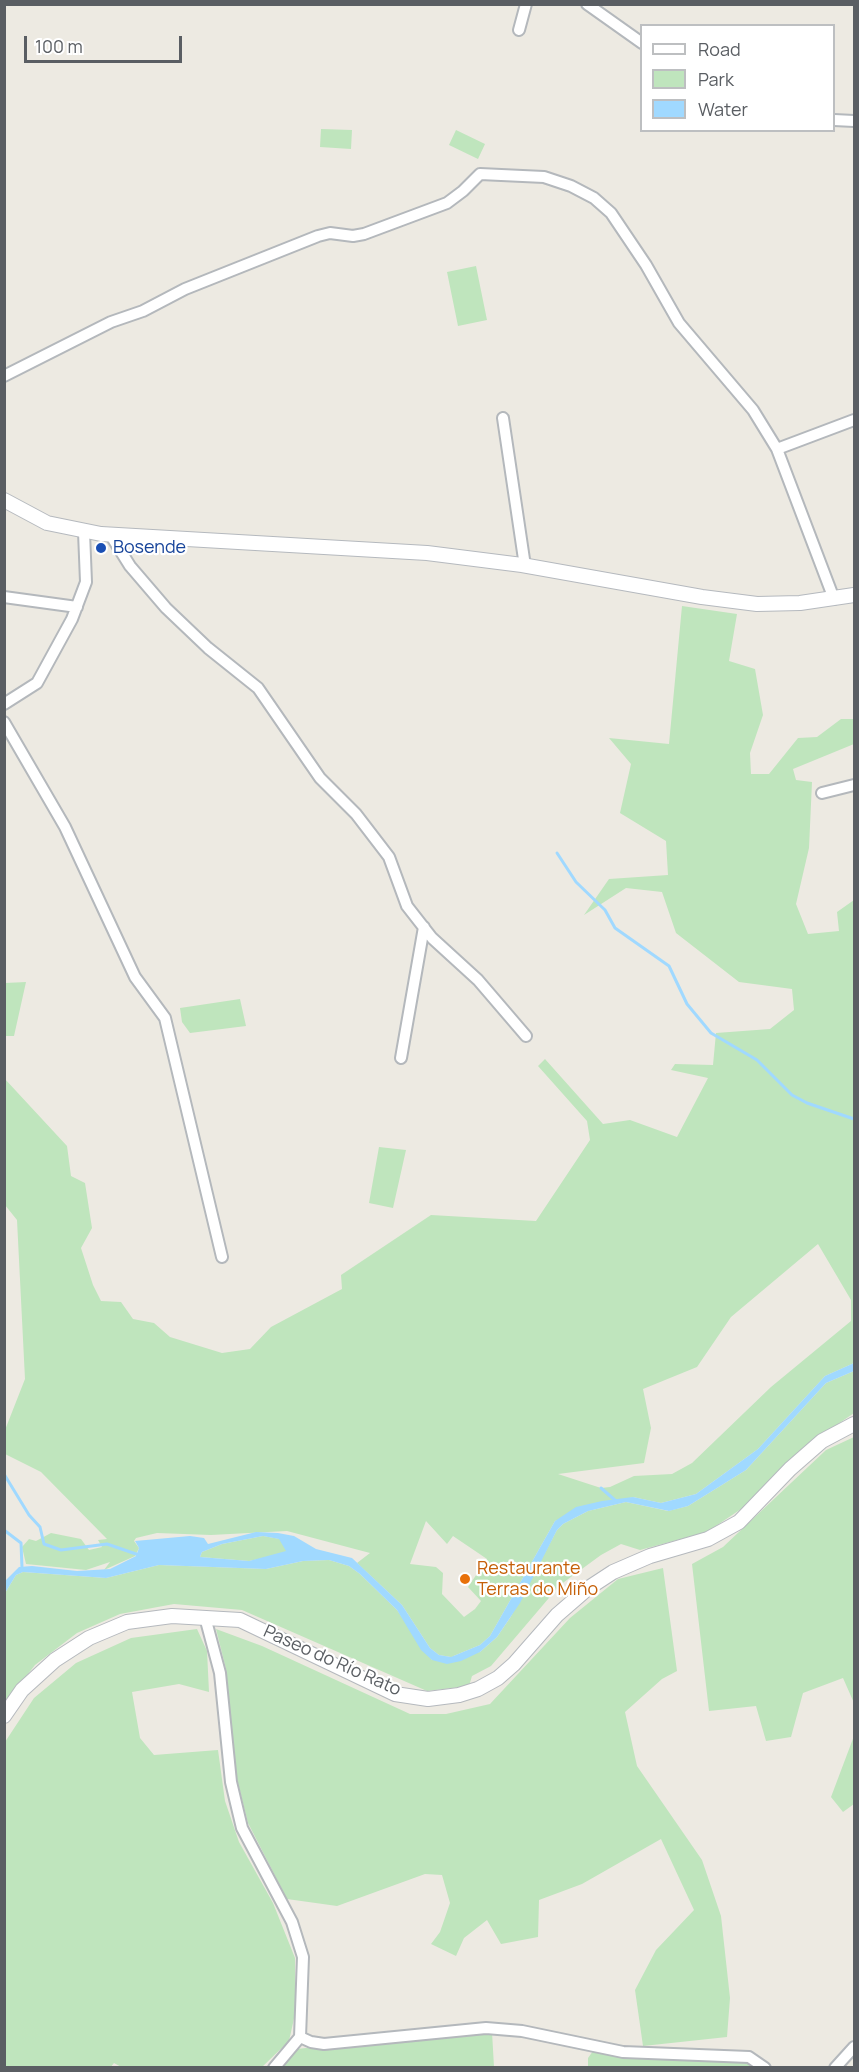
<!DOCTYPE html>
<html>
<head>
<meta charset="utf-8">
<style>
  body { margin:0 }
  #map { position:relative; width:859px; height:2072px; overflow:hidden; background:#edeae2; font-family:Manrope,sans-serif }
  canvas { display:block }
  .frame { position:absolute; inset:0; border:6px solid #5a5e63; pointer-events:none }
  .legend { position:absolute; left:640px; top:24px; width:195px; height:108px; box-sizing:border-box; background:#fff; border:2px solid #bdbfc1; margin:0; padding:8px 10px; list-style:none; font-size:18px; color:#5a5e63 }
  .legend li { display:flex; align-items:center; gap:12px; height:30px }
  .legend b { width:30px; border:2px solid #bdbfc1 }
  .scale { position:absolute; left:24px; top:36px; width:158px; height:27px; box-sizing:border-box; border:3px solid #5a5e63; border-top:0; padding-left:8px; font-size:18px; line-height:21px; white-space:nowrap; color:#5a5e63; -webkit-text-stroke:4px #fff; paint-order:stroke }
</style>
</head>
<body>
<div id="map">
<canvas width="859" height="2072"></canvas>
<div class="frame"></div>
<ul class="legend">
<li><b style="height:8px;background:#fff"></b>Road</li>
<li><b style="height:16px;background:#bfe5bd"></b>Park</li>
<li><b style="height:16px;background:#a0d9ff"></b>Water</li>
</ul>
<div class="scale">100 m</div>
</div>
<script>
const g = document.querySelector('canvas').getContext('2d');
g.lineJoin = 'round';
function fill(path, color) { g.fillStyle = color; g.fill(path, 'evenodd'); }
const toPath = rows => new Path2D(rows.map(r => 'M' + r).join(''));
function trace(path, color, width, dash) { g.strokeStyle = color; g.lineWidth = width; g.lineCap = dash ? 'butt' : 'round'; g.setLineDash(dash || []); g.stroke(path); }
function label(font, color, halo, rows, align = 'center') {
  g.font = font + ' Manrope,sans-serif'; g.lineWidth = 4.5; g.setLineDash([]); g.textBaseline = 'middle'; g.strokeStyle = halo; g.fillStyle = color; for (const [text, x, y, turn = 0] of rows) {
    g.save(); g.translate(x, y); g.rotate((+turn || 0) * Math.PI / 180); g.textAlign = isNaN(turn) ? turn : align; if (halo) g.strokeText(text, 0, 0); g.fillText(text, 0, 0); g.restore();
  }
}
fill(toPath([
  [321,129,352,130,351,149,320,147],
  [456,130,485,144,478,159,449,145],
  [476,266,487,320,458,326,447,272],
  [682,606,737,614,729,661,755,669,763,715,750,753,751,774,769,774,798,738,817,737,841,719,854,719,854,744,793,769,796,780,812,782,809,848,796,904,808,934,839,931,837,912,854,900,854,1363,825,1376,758,1449,696,1494,661,1503,633,1497,555,1521,490,1636,480,1645,451,1657,439,1655,430,1648,402,1605,357,1563,370,1553,287,1531,211,1535,157,1533,136,1538,134,1541,139,1548,135,1556,104,1570,110,1562,86,1570,26,1564,22,1547,29,1539,36,1541,51,1533,81,1539,89,1550,102,1547,98,1540,107,1539,41,1472,5,1454,5,1430,25,1379,17,1220,5,1205,4,1078,67,1146,71,1176,85,1183,92,1228,81,1248,93,1285,101,1301,121,1302,133,1319,154,1323,170,1337,222,1353,250,1349,271,1327,342,1289,341,1275,431,1215,536,1221,590,1140,587,1121,538,1066,545,1059,603,1124,630,1120,677,1137,708,1078,671,1070,675,1064,713,1065,716,1033,770,1029,794,1010,792,989,739,982,676,933,662,892,626,888,584,915,609,879,668,875,666,841,620,813,631,764,609,738,669,744],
  [818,1244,851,1300,851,1321,771,1387,692,1463,672,1474,634,1476,610,1487,601,1488,558,1474,644,1463,651,1428,643,1389,697,1367,731,1317],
  [426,1521,447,1544,453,1536,487,1559,468,1587,481,1601,475,1609,464,1617,442,1594,443,1573,436,1567,410,1564],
  [26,982,14,1036,5,1036,5,983],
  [240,999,246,1026,190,1033,182,1022,180,1008],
  [379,1147,406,1150,393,1208,369,1203],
  [854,1371,854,1413,799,1451,744,1507,707,1532,640,1550,621,1544,601,1555,560,1585,491,1666,472,1676,469,1686,427,1691,242,1610,174,1604,120,1614,77,1633,35,1665,5,1703,5,1593,16,1575,23,1572,106,1578,159,1565,266,1569,303,1561,329,1560,349,1566,360,1574,397,1610,432,1660,480,1652,497,1637,510,1618,557,1530,563,1524,588,1511,626,1502,668,1511,688,1506,746,1470,826,1383],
  [854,1437,854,1703,843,1678,803,1693,791,1737,766,1741,756,1706,709,1711,692,1564,723,1547,826,1450],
  [263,1536,292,1541,302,1550,249,1561,200,1557,202,1552,222,1544],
  [663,1568,677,1671,662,1679,625,1712,637,1766,702,1860,721,1916,730,1998,727,2037,643,2046,635,1990,656,1950,694,1910,661,1839,582,1884,539,1900,538,1937,501,1944,487,1920,464,1938,456,1956,431,1944,440,1932,450,1903,442,1875,425,1874,337,1906,287,1899,248,1823,236,1775,226,1669,216,1629,262,1646,410,1714,446,1714,490,1704,570,1618,618,1579],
  [197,1629,207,1651,209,1692,179,1684,132,1692,140,1738,154,1755,218,1750,225,1801,239,1842,273,1903,295,1958,295,2014,289,2041,262,2067,123,2068,114,2063,110,2068,5,2067,5,1742,34,1698,76,1663,131,1638],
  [854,1736,854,1804,843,1812,831,1797],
  [492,2032,494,2067,281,2068,297,2049,413,2036],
  [593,2051,638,2057,741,2059,756,2067,588,2067,588,2058]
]), '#bfe5bd');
fill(toPath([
  [854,1363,854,1371,826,1383,746,1470,688,1506,669,1511,626,1502,588,1511,563,1524,557,1530,520,1603,497,1637,480,1652,461,1661,447,1664,432,1660,421,1650,397,1610,360,1574,349,1566,329,1560,303,1561,266,1569,159,1565,106,1578,23,1572,16,1575,5,1593,5,1581,19,1567,32,1566,77,1571,110,1569,136,1556,139,1548,135,1541,190,1536,204,1538,208,1544,256,1532,278,1533,294,1536,316,1549,352,1558,402,1605,430,1648,439,1655,451,1657,480,1645,490,1636,555,1521,576,1507,602,1501,633,1497,661,1503,696,1494,758,1449,825,1376],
  [263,1536,279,1539,286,1551,249,1561,200,1557,202,1552,222,1544]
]), '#a0d9ff');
trace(toPath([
  [557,853,576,882,605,910,615,928,669,966,687,1004,711,1033,757,1060,792,1095,807,1103,854,1119],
  [4,1474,29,1515,40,1527,44,1544,61,1550,107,1544,139,1555],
  [601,1488,616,1501],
  [4,1530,21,1543,22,1568]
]), '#a0d9ff', 3);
const street = toPath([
  [587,4,642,43],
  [519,30,526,4],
  [834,120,854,121],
  [4,376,111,322,143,311,185,289,318,236,330,233,353,236,364,234,447,203,463,191,480,174,544,177,571,186,594,198,611,213,646,265,679,323,753,410,777,449,834,599],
  [503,418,525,566],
  [777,449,854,420],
  [110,534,130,566,166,608,208,648,258,688,320,778,356,814,389,857,407,906,432,938,478,980,526,1036],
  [4,597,77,607],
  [4,704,37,683,72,619,86,582,84,532],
  [4,722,65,827,135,977,165,1018,222,1257],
  [822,793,854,785],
  [401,1058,424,927],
  [205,1617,220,1673,231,1782,242,1828,292,1922,303,1957,300,2037,274,2068],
  [300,2037,311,2042,324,2044,486,2028,522,2031,623,2052,749,2057,765,2068],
  [835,2068,854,2047]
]);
const secondary = toPath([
  [4,500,47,523,101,534,427,553,522,565,702,597,757,604,800,603,854,595],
  [4,1716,22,1690,55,1660,89,1638,127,1622,172,1616,240,1620,395,1694,428,1699,459,1695,478,1689,498,1678,514,1664,557,1615,587,1589,613,1572,650,1556,708,1539,739,1522,790,1469,822,1441,854,1424]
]);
trace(street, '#b4b8bc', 14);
trace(secondary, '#b5b9be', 16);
trace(street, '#fff', 10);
trace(secondary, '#fff', 14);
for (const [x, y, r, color] of [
  [101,548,6,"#1a4fb4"],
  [465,1579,6,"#e8710a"]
]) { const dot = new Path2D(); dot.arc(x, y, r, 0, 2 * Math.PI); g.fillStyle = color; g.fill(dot); trace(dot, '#fff', 2); }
label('18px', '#164399', '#fff', [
  ["Bosende",113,548]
], 'left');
label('18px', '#c56008', '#fff', [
  ["Restaurante",477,1569],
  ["Terras do Miño",477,1590]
], 'left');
label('18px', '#5a5e63', '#fff', [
  ["Paseo do Río Rato",332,1661,24]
]);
</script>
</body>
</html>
